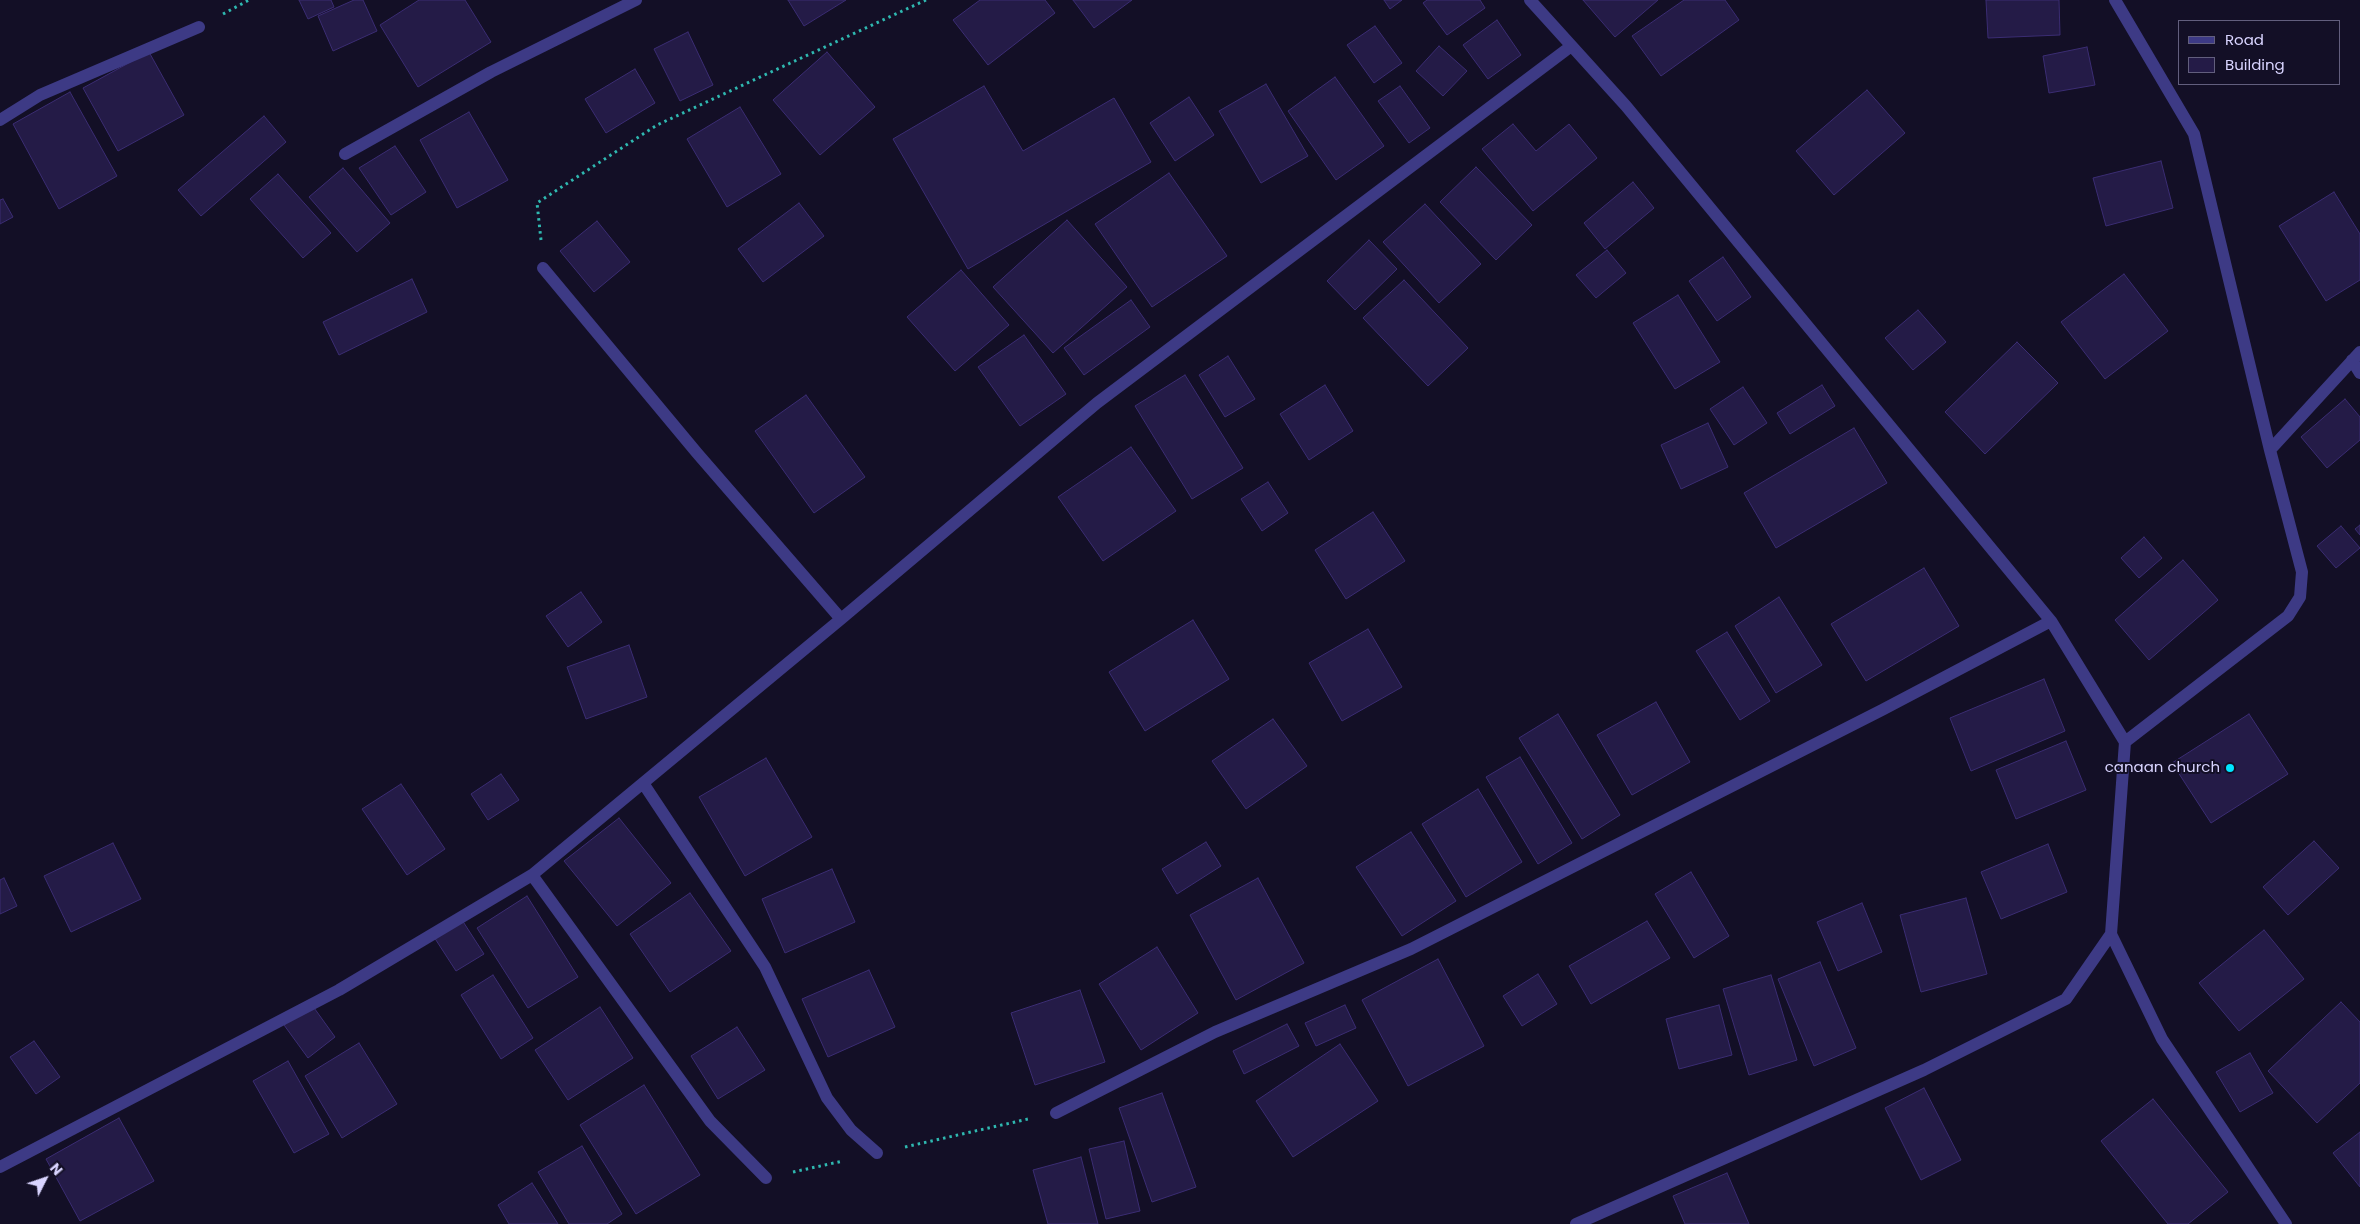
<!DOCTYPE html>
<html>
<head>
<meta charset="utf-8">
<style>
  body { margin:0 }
  #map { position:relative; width:2360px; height:1224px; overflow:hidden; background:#130f26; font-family:Poppins,sans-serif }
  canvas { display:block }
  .legend { position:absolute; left:2178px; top:20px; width:162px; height:65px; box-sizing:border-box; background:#130f26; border:1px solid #625e7d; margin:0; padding:6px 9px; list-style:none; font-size:15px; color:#d9d4ff }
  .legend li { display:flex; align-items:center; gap:10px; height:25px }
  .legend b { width:25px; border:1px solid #625e7d }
  .north { position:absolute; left:20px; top:1154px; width:50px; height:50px; -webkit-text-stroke:4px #130f26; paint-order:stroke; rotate:49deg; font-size:14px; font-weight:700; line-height:20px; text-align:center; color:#d9d4ff }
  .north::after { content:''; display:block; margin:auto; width:18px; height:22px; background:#d9d4ff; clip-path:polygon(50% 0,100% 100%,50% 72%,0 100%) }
</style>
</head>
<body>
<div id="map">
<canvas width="2360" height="1224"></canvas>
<ul class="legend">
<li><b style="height:6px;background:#3d3a85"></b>Road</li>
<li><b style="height:14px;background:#241b47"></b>Building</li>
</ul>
<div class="north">N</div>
</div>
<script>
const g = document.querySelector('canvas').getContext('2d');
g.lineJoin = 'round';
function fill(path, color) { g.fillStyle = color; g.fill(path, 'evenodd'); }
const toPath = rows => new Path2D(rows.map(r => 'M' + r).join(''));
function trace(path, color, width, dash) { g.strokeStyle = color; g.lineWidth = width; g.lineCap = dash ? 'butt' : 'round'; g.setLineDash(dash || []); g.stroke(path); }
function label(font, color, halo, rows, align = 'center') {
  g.font = font + ' Poppins,sans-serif'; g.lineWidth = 4; g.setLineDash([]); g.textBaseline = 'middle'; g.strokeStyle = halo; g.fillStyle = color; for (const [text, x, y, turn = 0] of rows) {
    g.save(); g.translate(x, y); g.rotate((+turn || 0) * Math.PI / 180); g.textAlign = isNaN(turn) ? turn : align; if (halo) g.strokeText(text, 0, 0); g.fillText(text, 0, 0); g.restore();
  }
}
const building = toPath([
  [299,0,331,0,334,7,308,19,299,0],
  [354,0,363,0,377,31,333,51,318,16,354,0],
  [419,0,465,0,491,42,418,87,380,25,419,0],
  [788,0,846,0,804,26,788,0],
  [980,0,1045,0,1055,13,988,65,953,20,980,0],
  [1073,0,1132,0,1094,28,1073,0],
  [1384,0,1402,0,1390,9,1384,0],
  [1427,0,1480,0,1485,8,1447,35,1423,3,1427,0],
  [1583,0,1658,0,1615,37,1583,0],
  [1684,0,1725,0,1739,20,1661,76,1632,36,1684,0],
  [1986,0,2059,0,2060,35,1988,38,1986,0],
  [1497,20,1521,55,1488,79,1463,45,1497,20],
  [1375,26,1402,63,1374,83,1347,45,1375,26],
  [688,32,713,85,680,101,654,49,688,32],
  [1439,46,1467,71,1443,96,1416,71,1439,46],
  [2087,47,2095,85,2049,93,2043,56,2087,47],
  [149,52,184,115,118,151,83,88,149,52],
  [827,52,875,107,820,155,773,100,827,52],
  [635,69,655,103,606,133,585,99,635,69],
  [1335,77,1384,146,1336,180,1288,111,1335,77],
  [1266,84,1308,156,1261,183,1219,111,1266,84],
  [984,86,1023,151,1114,98,1151,162,968,269,893,139,984,86],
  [1400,86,1430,128,1409,143,1378,101,1400,86],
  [1867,90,1905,133,1834,195,1796,151,1867,90],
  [70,92,117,176,59,209,13,124,70,92],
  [1189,97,1214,135,1175,161,1150,123,1189,97],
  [740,107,781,174,727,207,687,139,740,107],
  [469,112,508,180,457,208,420,140,469,112],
  [264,116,286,142,201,216,178,190,264,116],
  [1513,124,1536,151,1569,124,1597,158,1533,211,1482,149,1513,124],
  [395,146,426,192,391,215,359,168,395,146],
  [2161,161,2173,208,2106,226,2093,178,2161,161],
  [1476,167,1532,225,1496,260,1440,202,1476,167],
  [343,168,390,223,357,252,309,197,343,168],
  [1169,173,1227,256,1152,307,1095,224,1169,173],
  [278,174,331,233,303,258,250,199,278,174],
  [1633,182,1654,208,1605,249,1584,223,1633,182],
  [2334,192,2360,234,2360,280,2326,301,2279,226,2334,192],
  [3,199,13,217,0,224,0,200,3,199],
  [799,203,824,236,763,282,738,249,799,203],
  [1425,204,1481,264,1439,303,1383,242,1425,204],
  [1067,220,1127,287,1053,353,993,287,1067,220],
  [597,221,630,262,594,292,560,251,597,221],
  [1369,240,1397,269,1355,310,1327,281,1369,240],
  [1607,250,1626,273,1596,298,1576,275,1607,250],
  [1723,257,1751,297,1717,321,1689,281,1723,257],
  [961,270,1009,325,955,371,907,317,961,270],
  [2124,274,2168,331,2105,379,2061,322,2124,274],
  [412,279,427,312,339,355,323,322,412,279],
  [1404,280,1468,348,1428,386,1363,318,1404,280],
  [1678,295,1720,362,1675,389,1633,323,1678,295],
  [1131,300,1150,327,1084,375,1064,348,1131,300],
  [1918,310,1946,342,1913,370,1885,338,1918,310],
  [1024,335,1066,394,1020,426,978,367,1024,335],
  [2017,342,2058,383,1985,454,1945,412,2017,342],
  [1228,356,1255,399,1225,417,1199,375,1228,356],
  [1185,375,1243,468,1192,499,1135,406,1185,375],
  [1325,385,1353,431,1309,460,1280,414,1325,385],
  [1822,385,1835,406,1790,434,1777,413,1822,385],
  [1743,387,1767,423,1734,445,1710,409,1743,387],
  [806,395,865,477,814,513,755,431,806,395],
  [2345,399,2360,417,2360,440,2327,468,2301,437,2345,399],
  [1708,423,1728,467,1681,489,1661,445,1708,423],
  [1854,428,1887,483,1776,548,1744,493,1854,428],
  [1131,447,1176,511,1103,561,1058,497,1131,447],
  [1268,482,1288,513,1262,531,1241,499,1268,482],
  [1373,512,1405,561,1346,599,1315,550,1373,512],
  [2360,525,2360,535,2355,529,2360,525],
  [2341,526,2360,548,2336,568,2317,546,2341,526],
  [2144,537,2162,558,2139,578,2121,558,2144,537],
  [2183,560,2218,600,2149,660,2115,620,2183,560],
  [1924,568,1959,626,1866,681,1831,624,1924,568],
  [581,592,602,622,568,647,546,616,581,592],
  [1779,597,1822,665,1776,693,1735,626,1779,597],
  [1193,620,1229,679,1145,731,1109,672,1193,620],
  [1368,629,1402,687,1342,721,1309,663,1368,629],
  [1727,632,1770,701,1740,720,1696,651,1727,632],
  [629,645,647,697,586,719,567,667,629,645],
  [2044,679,2065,731,1971,771,1950,718,2044,679],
  [1656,702,1690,762,1632,795,1597,735,1656,702],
  [1558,714,1620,815,1582,839,1519,738,1558,714],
  [2249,714,2288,774,2211,823,2172,763,2249,714],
  [1273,719,1307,766,1246,809,1212,761,1273,719],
  [2066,741,2086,790,2016,819,1996,770,2066,741],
  [1520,757,1572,843,1538,864,1486,777,1520,757],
  [766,758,812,837,745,876,699,797,766,758],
  [501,774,519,800,488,820,471,794,501,774],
  [401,784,445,849,407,875,362,809,401,784],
  [1478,789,1522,862,1466,897,1422,824,1478,789],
  [619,818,671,883,617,926,564,861,619,818],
  [1411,832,1456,901,1402,936,1356,867,1411,832],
  [2314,841,2339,868,2288,915,2263,887,2314,841],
  [1206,842,1221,866,1177,894,1162,869,1206,842],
  [113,843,141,899,71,932,44,876,113,843],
  [2048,844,2067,892,2001,919,1981,872,2048,844],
  [832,869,855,922,785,953,762,899,832,869],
  [1691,872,1729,936,1694,958,1655,894,1691,872],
  [4,878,17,906,0,914,0,880,4,878],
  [1258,878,1304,963,1236,1000,1190,915,1258,878],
  [690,893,731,951,670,992,630,934,690,893],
  [527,896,578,977,528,1008,477,928,527,896],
  [1966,898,1987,974,1921,992,1900,915,1966,898],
  [1862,903,1882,952,1838,971,1817,922,1862,903],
  [462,920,484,954,456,971,434,937,462,920],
  [1647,921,1670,958,1591,1004,1569,966,1647,921],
  [2264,930,2304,979,2239,1031,2199,983,2264,930],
  [1157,947,1198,1013,1141,1050,1099,984,1157,947],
  [1438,959,1484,1046,1408,1086,1362,1000,1438,959],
  [1820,962,1856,1048,1814,1066,1778,979,1820,962],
  [869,970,895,1027,828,1057,802,999,869,970],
  [1538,974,1557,1004,1522,1026,1503,996,1538,974],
  [493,975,533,1038,501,1059,461,995,493,975],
  [1771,975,1797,1060,1749,1075,1723,989,1771,975],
  [1080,990,1105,1062,1035,1085,1011,1013,1080,990],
  [2341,1002,2360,1022,2360,1083,2317,1123,2268,1071,2341,1002],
  [312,1005,335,1037,308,1058,284,1025,312,1005],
  [1345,1005,1356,1028,1316,1046,1305,1023,1345,1005],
  [1719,1005,1732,1055,1679,1069,1666,1019,1719,1005],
  [600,1007,633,1058,568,1100,535,1050,600,1007],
  [1287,1024,1299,1046,1244,1074,1233,1051,1287,1024],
  [737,1027,765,1070,718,1099,691,1056,737,1027],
  [34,1041,60,1077,36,1094,10,1057,34,1041],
  [359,1043,397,1104,342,1138,305,1076,359,1043],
  [1340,1044,1378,1101,1293,1157,1256,1101,1340,1044],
  [2250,1053,2273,1093,2240,1112,2216,1072,2250,1053],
  [288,1061,329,1134,294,1153,253,1081,288,1061],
  [644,1085,700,1175,636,1214,580,1125,644,1085],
  [1924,1088,1961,1160,1921,1180,1885,1108,1924,1088],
  [1162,1093,1196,1187,1152,1202,1119,1108,1162,1093],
  [2153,1099,2228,1192,2188,1224,2168,1224,2101,1141,2153,1099],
  [119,1118,154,1181,80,1221,46,1159,119,1118],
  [2360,1132,2360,1187,2333,1153,2360,1132],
  [1124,1141,1140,1211,1106,1219,1089,1149,1124,1141],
  [582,1146,622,1214,607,1224,569,1224,538,1172,582,1146],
  [1081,1157,1098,1224,1048,1224,1033,1170,1081,1157],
  [1727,1173,1749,1224,1685,1224,1673,1196,1727,1173],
  [532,1183,558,1224,509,1224,498,1205,532,1183]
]);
fill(building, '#241b47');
trace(building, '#3b2d73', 1);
trace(toPath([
  [223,14,249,0],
  [541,240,537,203,657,125,926,0],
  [905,1147,1028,1119],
  [793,1172,843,1161]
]), '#2fb8b0', 3, [2.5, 4]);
trace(toPath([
  [1530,0,1626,106,2051,621,2125,742],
  [2115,0,2194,134,2270,450,2302,572,2300,597,2288,616,2125,742,2111,934,2162,1039,2286,1224],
  [0,120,40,95,199,27],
  [345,154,491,72,636,0],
  [543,268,697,453,841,619],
  [2352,360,2360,373],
  [2270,450,2360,352],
  [643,783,765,967,827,1098,851,1130,877,1153],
  [532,875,710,1121,766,1178],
  [1056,1113,1215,1032,1411,949,1882,710,2051,621],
  [0,1167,339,990,532,875,841,619,1097,403,1570,47],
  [1576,1224,1924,1070,2066,999,2111,934]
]), '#3d3a85', 12);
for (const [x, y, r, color] of [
  [2230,768,5,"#00e5ff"]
]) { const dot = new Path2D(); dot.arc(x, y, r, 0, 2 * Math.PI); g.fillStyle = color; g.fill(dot); trace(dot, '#130f26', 2); }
label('15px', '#d9d4ff', '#130f26', [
  ["canaan church",2220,768]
], 'right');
</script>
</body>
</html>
